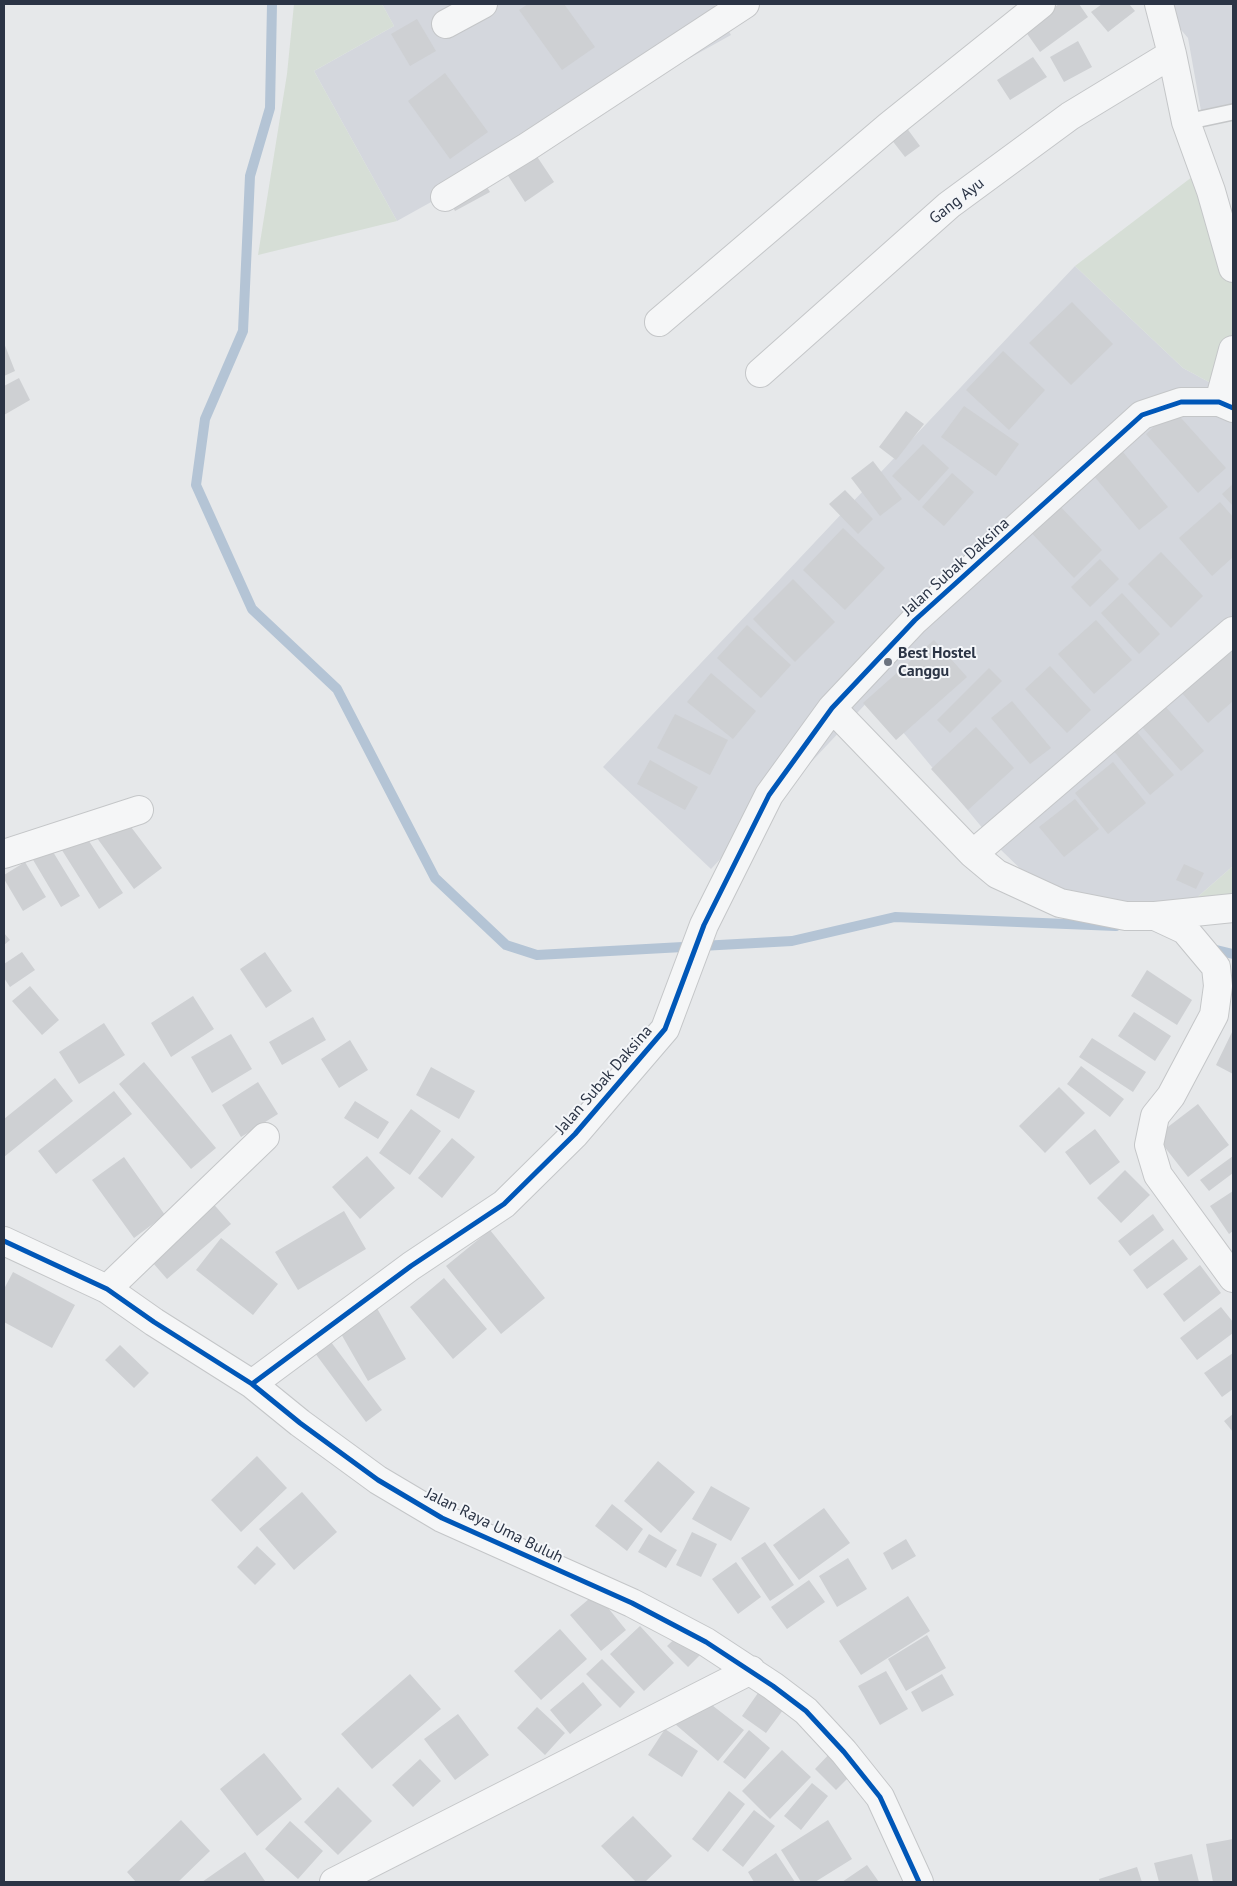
<!DOCTYPE html>
<html>
<head>
<meta charset="utf-8">
<style>
  body { margin:0 }
  #map { position:relative; width:1237px; height:1886px; overflow:hidden; background:#e6e8ea; font-family:"PT Sans",sans-serif }
  canvas { display:block }
  .frame { position:absolute; inset:0; border:5px solid #2b3445; pointer-events:none }
</style>
</head>
<body>
<div id="map">
<canvas width="1237" height="1886"></canvas>
<div class="frame"></div>
</div>
<script>
const g = document.querySelector('canvas').getContext('2d');
g.lineJoin = 'round';
function fill(path, color) { g.fillStyle = color; g.fill(path, 'evenodd'); }
const toPath = rows => new Path2D(rows.map(r => 'M' + r).join(''));
function trace(path, color, width, dash) { g.strokeStyle = color; g.lineWidth = width; g.lineCap = dash ? 'butt' : 'round'; g.setLineDash(dash || []); g.stroke(path); }
function label(font, color, halo, rows, align = 'center') {
  g.font = font + ' "PT Sans",sans-serif'; g.lineWidth = 4; g.setLineDash([]); g.textBaseline = 'middle'; g.strokeStyle = halo; g.fillStyle = color; for (const [text, x, y, turn = 0] of rows) {
    g.save(); g.translate(x, y); g.rotate((+turn || 0) * Math.PI / 180); g.textAlign = isNaN(turn) ? turn : align; if (halo) g.strokeText(text, 0, 0); g.fillText(text, 0, 0); g.restore();
  }
}
fill(toPath([
  [382,4,714,4,731,35,397,221,314,71,394,26],
  [1159,4,1233,4,1233,117,1203,122,1188,38],
  [1075,266,1183,368,1233,395,1233,866,1193,901,1072,919,999,848,873,696,711,869,603,767]
]), '#d4d7dd');
fill(toPath([
  [294,4,382,4,394,26,314,71,397,221,258,255,287,74],
  [1213,161,1233,239,1233,395,1183,368,1075,266],
  [1233,866,1233,909,1193,901]
]), '#d6ded6');
trace(toPath([
  [272,4,270,108,250,176,243,331,205,419,196,485,252,609,337,689,435,878,506,945,537,955,792,941,895,917,1116,926],
  [1208,948,1233,954]
]), '#b4c4d5', 10);
fill(toPath([
  [528,4,564,4,595,47,562,70,519,10],
  [1059,4,1079,4,1088,17,1040,52,1023,28],
  [1102,4,1129,4,1135,11,1108,32,1091,12],
  [417,19,436,51,410,66,391,34],
  [1078,41,1092,67,1064,82,1050,57],
  [1033,57,1047,77,1010,100,997,80],
  [445,73,488,132,450,159,408,101],
  [906,127,920,146,905,157,891,139],
  [534,152,554,182,525,202,505,171],
  [484,182,490,192,455,211,449,200],
  [1072,302,1113,344,1071,385,1029,343],
  [4,343,15,371,4,376],
  [1003,351,1045,390,1009,430,966,390],
  [19,378,30,400,4,415,4,386],
  [964,406,1019,444,996,476,941,437],
  [1173,409,1226,468,1198,493,1146,434],
  [906,411,924,424,896,460,879,447],
  [923,444,949,468,919,501,892,476],
  [1123,452,1168,507,1139,530,1094,476],
  [873,461,902,499,880,516,851,478],
  [952,473,974,492,944,526,922,507],
  [1233,484,1233,506,1222,494],
  [845,490,873,519,858,534,829,504],
  [1053,499,1102,550,1074,578,1025,526],
  [1220,502,1233,517,1233,557,1212,576,1179,538],
  [843,528,885,568,845,610,803,570],
  [1161,552,1203,596,1171,628,1128,584],
  [1100,559,1119,579,1090,607,1071,587],
  [793,579,835,622,795,662,753,619],
  [1122,593,1160,634,1139,654,1101,613],
  [1096,620,1132,660,1094,694,1058,654],
  [747,625,791,665,761,698,717,658],
  [934,640,967,677,896,740,863,703],
  [1233,650,1233,701,1208,723,1182,693],
  [1050,666,1091,710,1067,733,1025,689],
  [989,668,1002,681,950,733,937,720],
  [711,673,756,711,733,739,687,702],
  [1158,698,1204,751,1181,771,1135,719],
  [1012,701,1051,748,1030,764,991,718],
  [675,714,728,740,710,775,657,748],
  [976,727,1014,768,968,810,931,769],
  [1136,731,1174,775,1150,795,1113,750],
  [650,760,698,787,685,810,637,784],
  [1113,762,1146,803,1108,834,1075,793],
  [1075,799,1099,829,1064,857,1039,827],
  [125,819,162,868,134,889,97,838],
  [85,835,123,893,99,909,60,847],
  [47,842,80,896,61,907,29,853],
  [25,862,46,897,23,911,4,879,4,875],
  [1184,864,1204,873,1196,889,1176,880],
  [4,933,10,940,4,945],
  [22,952,35,970,10,987,4,978,4,964],
  [265,952,292,991,266,1008,240,969],
  [1147,970,1192,1000,1177,1025,1131,996],
  [30,986,59,1020,42,1035,12,1001],
  [193,996,214,1029,171,1057,151,1023],
  [1134,1012,1171,1036,1155,1061,1118,1036],
  [313,1017,326,1040,282,1065,269,1042],
  [104,1023,125,1055,79,1084,59,1052],
  [1233,1030,1233,1074,1216,1065],
  [231,1034,252,1069,212,1093,191,1057],
  [1092,1038,1146,1072,1133,1092,1079,1057],
  [350,1040,368,1070,339,1088,321,1059],
  [144,1062,216,1148,191,1169,119,1084],
  [1081,1066,1124,1099,1110,1117,1067,1084],
  [431,1067,475,1091,459,1119,416,1095],
  [55,1078,73,1101,4,1157,4,1119],
  [258,1082,278,1114,241,1137,222,1105],
  [1059,1087,1085,1113,1045,1153,1019,1126],
  [114,1091,132,1114,56,1174,38,1151],
  [355,1101,389,1122,378,1139,344,1118],
  [1198,1104,1229,1145,1188,1177,1156,1136],
  [411,1109,441,1131,410,1175,379,1153],
  [1095,1129,1120,1162,1090,1185,1065,1152],
  [452,1138,475,1157,442,1198,418,1178],
  [367,1156,395,1188,360,1219,332,1187],
  [1233,1156,1233,1173,1209,1191,1200,1180],
  [124,1157,165,1215,134,1238,92,1180],
  [1125,1170,1150,1195,1121,1223,1097,1198],
  [1233,1191,1233,1231,1229,1234,1210,1206],
  [210,1200,231,1224,167,1279,146,1255],
  [344,1211,366,1249,298,1290,275,1252],
  [1153,1214,1164,1230,1130,1256,1118,1241],
  [490,1230,545,1298,501,1334,446,1266],
  [221,1238,278,1284,253,1315,196,1270],
  [1173,1239,1188,1259,1147,1289,1133,1270],
  [1200,1265,1221,1293,1184,1322,1163,1294],
  [13,1272,75,1305,52,1348,4,1322,4,1289],
  [444,1278,487,1329,453,1359,410,1307],
  [374,1303,406,1359,368,1381,336,1325],
  [1221,1307,1233,1322,1233,1333,1197,1360,1180,1338],
  [325,1334,382,1410,366,1422,309,1345],
  [120,1345,149,1373,134,1388,105,1360],
  [1233,1353,1233,1389,1222,1397,1204,1373],
  [1233,1414,1233,1432,1224,1421],
  [257,1456,287,1488,241,1532,211,1500],
  [658,1461,695,1492,661,1533,624,1501],
  [711,1486,750,1508,731,1541,692,1519],
  [302,1492,337,1532,294,1570,259,1529],
  [612,1504,643,1529,627,1551,595,1526],
  [824,1508,850,1543,799,1580,773,1545],
  [692,1532,717,1544,701,1577,676,1565],
  [649,1534,677,1550,666,1568,638,1552],
  [906,1539,916,1556,892,1570,883,1553],
  [765,1542,794,1585,770,1601,741,1558],
  [257,1546,276,1564,255,1585,237,1567],
  [848,1558,867,1589,837,1607,819,1576],
  [736,1562,761,1597,738,1614,712,1579],
  [809,1580,825,1602,787,1629,771,1607],
  [596,1593,626,1630,601,1651,570,1615],
  [908,1596,930,1631,861,1675,839,1641],
  [640,1626,674,1663,644,1691,610,1654],
  [560,1629,587,1659,541,1700,514,1671],
  [682,1632,702,1653,688,1667,667,1646],
  [927,1635,946,1668,906,1691,888,1659],
  [602,1659,635,1692,620,1708,586,1674],
  [886,1671,908,1709,880,1725,858,1686],
  [410,1674,441,1709,372,1769,341,1734],
  [942,1674,954,1695,922,1712,911,1692],
  [583,1682,602,1705,570,1734,550,1710],
  [758,1693,783,1710,766,1733,742,1716],
  [708,1702,744,1730,718,1761,675,1724],
  [537,1707,565,1733,545,1755,517,1728],
  [458,1714,489,1755,455,1780,424,1739],
  [665,1729,698,1751,682,1777,648,1755],
  [749,1730,770,1748,745,1779,723,1762],
  [834,1749,855,1771,836,1790,815,1769],
  [782,1750,811,1777,770,1819,742,1791],
  [264,1753,302,1799,257,1836,220,1789],
  [420,1759,441,1781,413,1807,392,1785],
  [812,1783,828,1796,801,1830,784,1816],
  [338,1787,372,1821,338,1855,304,1822],
  [729,1791,745,1804,708,1852,692,1839],
  [754,1810,775,1826,743,1867,722,1850],
  [633,1816,672,1856,645,1882,636,1882,601,1846],
  [181,1820,210,1851,178,1882,136,1882,127,1872],
  [828,1820,852,1859,815,1882,801,1882,781,1850],
  [290,1821,323,1851,298,1879,265,1849],
  [1233,1839,1233,1882,1213,1882,1206,1844],
  [245,1852,265,1881,263,1882,202,1882],
  [776,1853,795,1882,754,1882,748,1872],
  [1192,1854,1199,1882,1159,1882,1154,1863],
  [867,1865,879,1882,842,1882],
  [1137,1867,1142,1882,1100,1882,1099,1879]
]), '#ced0d3');
const lane = toPath([
  [1186,122,1233,112]
]);
const street = toPath([
  [1159,4,1172,54,1186,122,1211,191,1233,268],
  [446,24,483,4],
  [445,197,527,147,745,4],
  [659,322,889,126,1041,4],
  [760,373,949,205,1070,116,1172,54],
  [1219,402,1233,350],
  [832,708,973,854,997,874,1060,903,1126,916,1155,916,1233,908],
  [4,854,139,810],
  [973,854,1233,631],
  [1155,916,1185,930,1216,967,1218,986,1214,1015,1171,1096,1155,1116,1149,1145,1158,1175,1233,1278],
  [4,1241,107,1289,154,1322,252,1384,300,1423,378,1480,442,1518,632,1603,706,1642,773,1686,806,1711,844,1752,880,1797,919,1882],
  [107,1289,265,1137],
  [252,1384,411,1266,504,1204,575,1134,665,1029,704,925,769,795,832,708,915,620,1142,415,1181,402,1219,402,1233,408],
  [334,1882,751,1670]
]);
trace(lane, '#c4c6c8', 18);
trace(street, '#c4c6c8', 30);
trace(lane, '#f5f6f7', 15);
trace(street, '#f5f6f7', 28);
trace(toPath([
  [4,1241,107,1289,154,1322,252,1384,300,1423,378,1480,442,1518,632,1603,706,1642,773,1686,806,1711,844,1752,880,1797,919,1882],
  [252,1384,411,1266,504,1204,575,1134,665,1029,704,925,769,795,832,708,915,620,1142,415,1181,402,1219,402,1233,408]
]), '#0057b8', 5);
for (const [x, y, r, color] of [
  [888,662,5,"#6c737f"]
]) { const dot = new Path2D(); dot.arc(x, y, r, 0, 2 * Math.PI); g.fillStyle = color; g.fill(dot); trace(dot, '#f4f6f9', 2); }
label('16px', '#2b3445', '#f4f6f9', [
  ["Gang Ayu",957,201,-38],
  ["Jalan Subak Daksina",956,567,-42],
  ["Jalan Subak Daksina",604,1080,-49],
  ["Jalan Raya Uma Buluh",494,1526,26]
]);
label('bold 16px', '#2b3445', '#f4f6f9', [
  ["Best Hostel",898,653],
  ["Canggu",898,671]
], 'left');
</script>
</body>
</html>
